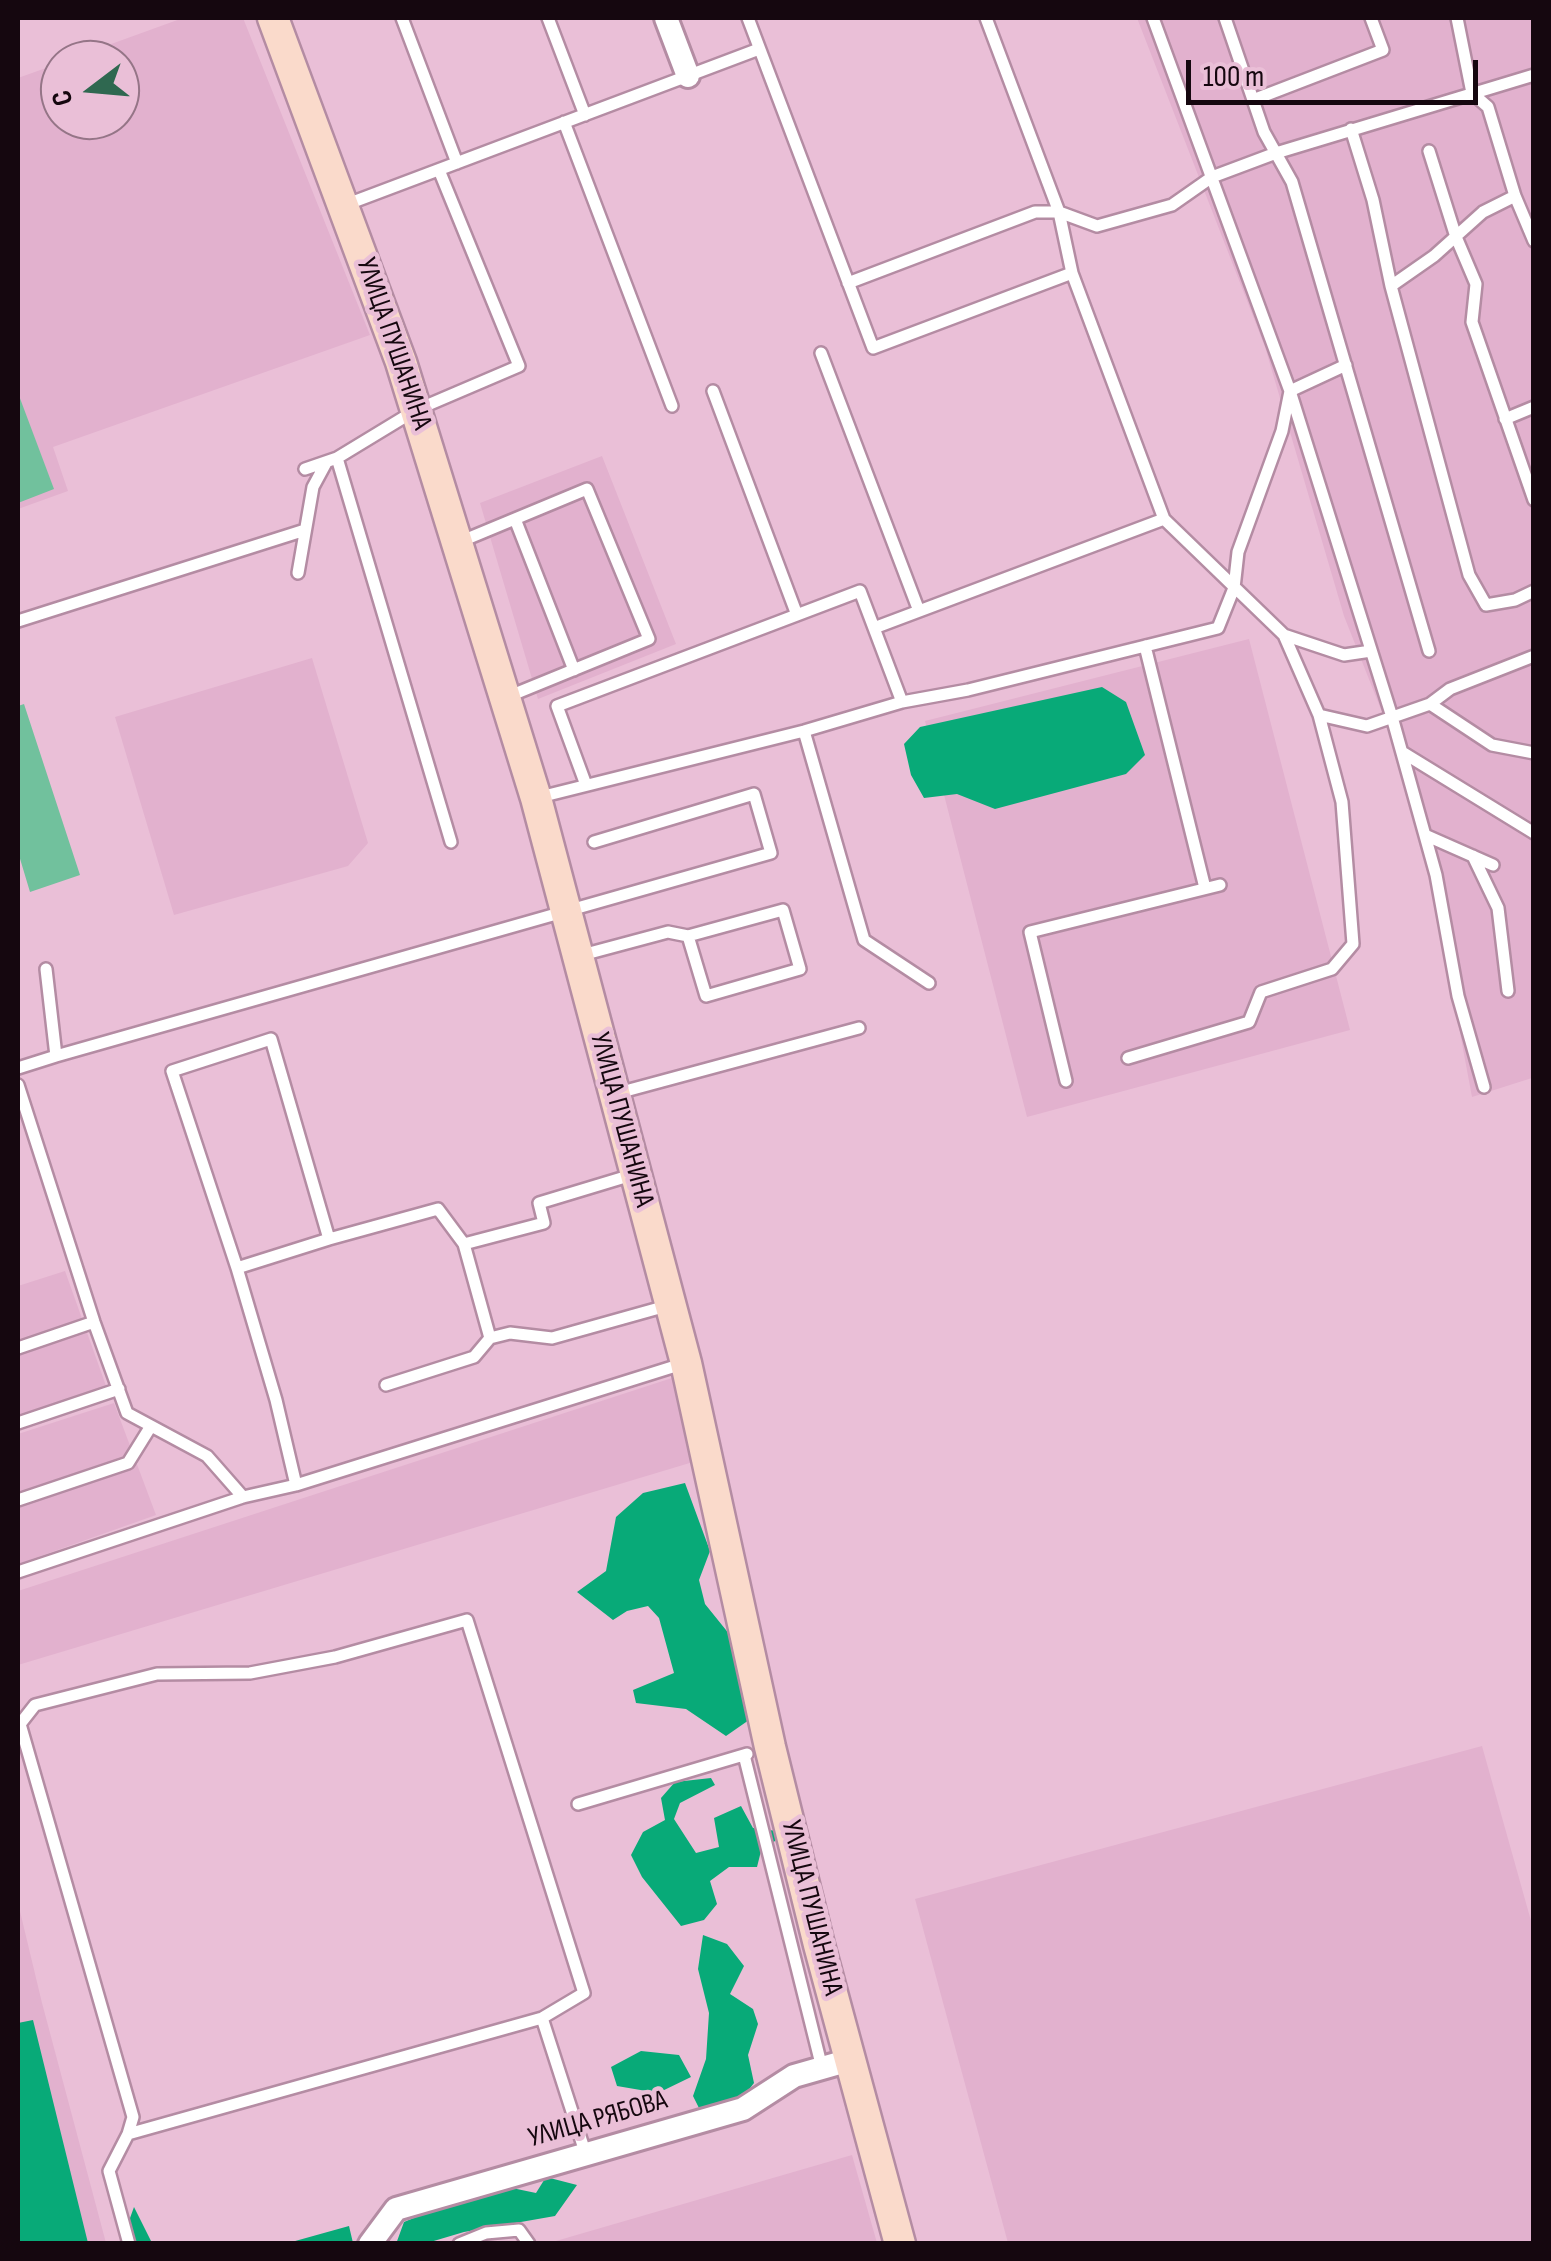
<!DOCTYPE html>
<html>
<head>
<meta charset="utf-8">
<style>
  body { margin:0 }
  #map { position:relative; width:1551px; height:2261px; overflow:hidden; background:#eabfd7; font-family:"Sofia Sans Condensed",sans-serif }
  canvas { display:block }
  .frame { position:absolute; inset:0; border:20px solid #15070f; pointer-events:none }
  .north { position:absolute; left:40px; top:40px; width:100px; height:100px; box-sizing:border-box; background:#eabfd7; border:2px solid #957587; border-radius:50%; rotate:254deg; font-size:28px; font-weight:700; line-height:40px; text-align:center; color:#15070f }
  .north::after { content:''; display:block; margin:auto; width:35px; height:45px; background:#2f6850; clip-path:polygon(50% 0,100% 100%,50% 72%,0 100%) }
  .scale { position:absolute; left:1186px; top:60px; width:292px; height:45px; box-sizing:border-box; border:5px solid #15070f; border-top:0; padding-left:12px; font-size:30px; line-height:35px; white-space:nowrap; color:#15070f; -webkit-text-stroke:8px #eabfd7; paint-order:stroke }
</style>
</head>
<body>
<div id="map">
<canvas width="1551" height="2261"></canvas>
<div class="frame"></div>
<div class="north">С</div>
<div class="scale">100 m</div>
</div>
<script>
const g = document.querySelector('canvas').getContext('2d');
g.lineJoin = 'round';
function fill(path, color) { g.fillStyle = color; g.fill(path, 'evenodd'); }
const toPath = rows => new Path2D(rows.map(r => 'M' + r).join(''));
function trace(path, color, width, dash) { g.strokeStyle = color; g.lineWidth = width; g.lineCap = dash ? 'butt' : 'round'; g.setLineDash(dash || []); g.stroke(path); }
function label(font, color, halo, rows, align = 'center') {
  g.font = font + ' "Sofia Sans Condensed",sans-serif'; g.lineWidth = 9; g.setLineDash([]); g.textBaseline = 'middle'; g.strokeStyle = halo; g.fillStyle = color; for (const [text, x, y, turn = 0] of rows) {
    g.save(); g.translate(x, y); g.rotate((+turn || 0) * Math.PI / 180); g.textAlign = isNaN(turn) ? turn : align; if (halo) g.strokeText(text, 0, 0); g.fillText(text, 0, 0); g.restore();
  }
}
fill(toPath([
  [183,18,243,18,370,335,53,447,68,491,18,509,18,78,60,63,60,120,120,120,120,60,67,60],
  [1137,18,1533,18,1532,1078,1472,1097,1438,915,1395,745,1344,616,1265,347],
  [602,456,676,644,538,699,480,503],
  [1249,639,1350,1030,1027,1117,925,721],
  [312,658,368,843,348,866,174,915,115,717],
  [65,1271,110,1397,18,1427,18,1286],
  [672,1378,693,1462,18,1665,18,1591],
  [114,1403,156,1515,18,1564,18,1434],
  [1482,1746,1533,1928,1533,2243,1008,2243,915,1899],
  [18,1903,42,2003,106,2243,18,2243],
  [852,2155,877,2243,549,2243]
]), '#e2b1ce');
fill(toPath([
  [18,393,54,489,18,503],
  [24,704,80,875,30,892,18,852,18,706]
]), '#71c19d');
fill(toPath([
  [1102,687,1126,702,1145,755,1126,774,995,809,957,794,924,798,911,775,904,744,920,727],
  [685,1483,710,1551,699,1580,705,1604,730,1635,749,1720,726,1736,686,1709,636,1703,633,1690,674,1673,659,1618,648,1606,627,1611,613,1620,577,1592,606,1571,616,1517,643,1493],
  [711,1778,715,1785,680,1803,674,1819,696,1853,719,1847,714,1818,741,1806,753,1828,777,1831,775,1841,761,1851,757,1867,729,1867,710,1881,717,1904,704,1920,681,1926,642,1877,631,1855,643,1832,665,1820,661,1798,675,1782],
  [703,1935,727,1944,744,1966,730,1994,753,2009,758,2024,748,2055,754,2083,744,2096,700,2110,693,2096,706,2059,709,2013,698,1969],
  [33,2020,88,2243,18,2243,18,2023],
  [641,2051,679,2055,691,2077,658,2093,617,2086,611,2067],
  [546,2177,577,2185,555,2216,464,2232,427,2243,396,2244,404,2222,448,2204,512,2188,536,2193],
  [134,2207,152,2243,121,2243],
  [349,2226,353,2243,288,2243]
]), '#08aa78');
const lane = toPath([
  [402,18,457,163],
  [548,18,585,115],
  [748,18,873,348,1072,273],
  [986,18,1059,212,1072,273,1164,519,1284,635,1319,715,1342,802,1353,944,1332,969,1261,992,1249,1022,1128,1058],
  [1153,18,1290,391,1392,717,1436,875,1458,996,1484,1087],
  [1225,18,1264,132,1292,182,1429,651],
  [1457,18,1472,93,1488,107,1515,196,1534,241],
  [1253,100,1383,50,1371,18],
  [564,122,672,406],
  [1351,129,1373,200,1391,286,1469,575,1486,605,1515,600,1534,591],
  [1429,151,1456,237,1476,284,1472,322,1534,500],
  [345,205,759,49],
  [848,283,1035,212,1059,212,1097,226,1172,205,1212,177,1276,153,1534,75],
  [1391,286,1434,256,1483,212,1515,196],
  [821,353,919,611],
  [713,391,797,615],
  [1505,419,1534,407],
  [337,458,451,842],
  [305,469,337,458,416,410,519,366,439,170],
  [515,519,574,670],
  [457,543,587,489,649,639,507,697],
  [298,573,313,487,326,463],
  [18,621,305,530],
  [874,628,1164,519],
  [1284,635,1344,655,1371,651],
  [1145,646,1205,888],
  [1430,704,1492,745,1534,753],
  [1319,715,1367,726,1430,704,1450,689,1534,656],
  [804,731,864,940,929,983],
  [1402,752,1534,833],
  [586,785,557,706,860,591,902,702],
  [536,798,804,731,902,702,968,690,1218,628,1234,588,1238,552,1282,431,1290,391,1346,365],
  [1425,835,1493,865],
  [1473,856,1498,908,1508,991],
  [582,955,668,932,688,936,783,910,800,969,706,996,688,936],
  [56,1056,771,853,754,794,594,842],
  [18,1068,56,1056,46,969],
  [1066,1081,1030,932,1220,885],
  [18,1085,94,1322,127,1413,207,1456,243,1497],
  [618,1093,859,1028],
  [329,1239,438,1209,464,1244],
  [237,1268,329,1239,271,1039,172,1071,237,1268,276,1400,296,1485],
  [490,1338,464,1244,544,1223,539,1203,635,1174],
  [18,1348,94,1322],
  [386,1385,474,1357,490,1338,510,1333,552,1338,670,1305],
  [18,1423,119,1389],
  [18,1500,128,1463,151,1426],
  [18,1572,243,1497,296,1485,682,1364],
  [744,1755,822,2068],
  [578,1804,747,1754],
  [128,2134,133,2117,20,1724,35,1705,157,1674,250,1673,335,1657,467,1620,584,1993,542,2018],
  [129,2244,109,2171,128,2134,542,2018,586,2155],
  [459,2244,486,2233,519,2230,529,2244]
]);
const street = toPath([
  [666,18,688,76],
  [370,2244,396,2209,743,2109,794,2076,850,2060]
]);
const secondary = toPath([
  [273,18,401,362,536,798,686,1363,770,1747,819,1945,900,2244]
]);
trace(lane, '#b48ca3', 16);
trace(street, '#b48ca3', 28);
trace(secondary, '#b48ca3', 35);
trace(lane, '#fff', 11);
trace(street, '#fff', 22);
trace(secondary, '#fadacb', 30);
label('28px', '#15070f', '#eabfd7', [
  ["УЛИЦА ПУШАНИНА",393,344,71],
  ["УЛИЦА ПУШАНИНА",621,1120,75],
  ["УЛИЦА ПУШАНИНА",811,1908,76],
  ["УЛИЦА РЯБОВА",598,2120,-16]
]);
</script>
</body>
</html>
